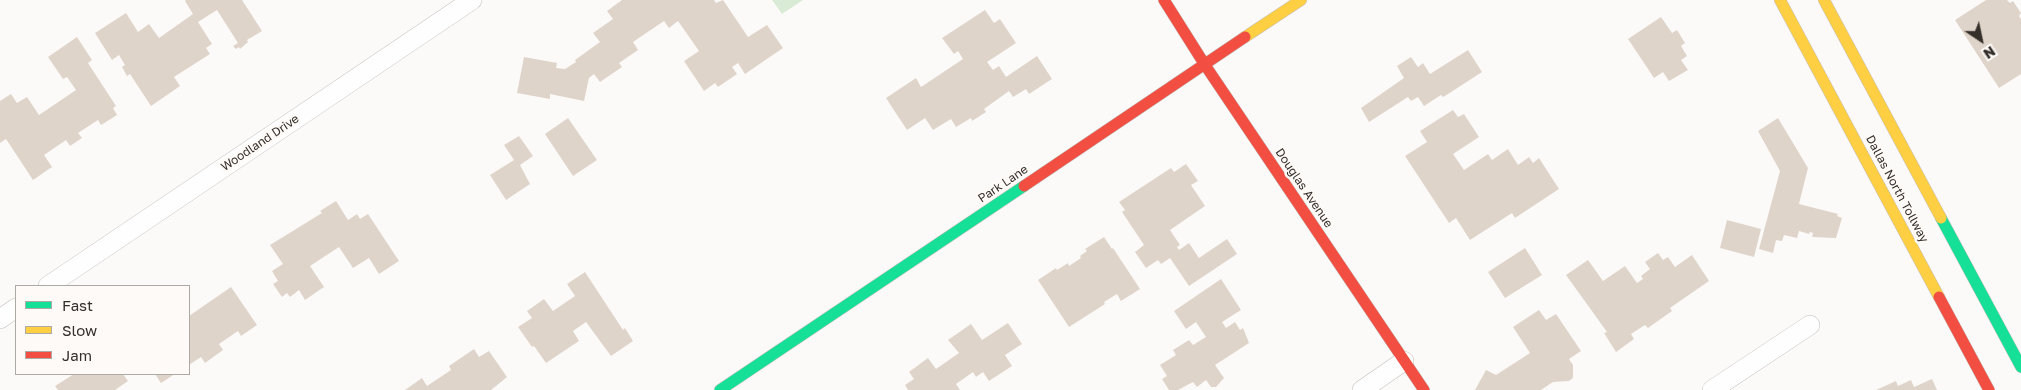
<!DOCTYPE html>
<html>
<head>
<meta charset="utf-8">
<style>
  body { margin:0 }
  #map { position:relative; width:2021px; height:390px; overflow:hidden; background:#fcfaf8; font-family:"Golos Text",sans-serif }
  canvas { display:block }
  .legend { position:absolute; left:15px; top:285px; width:175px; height:90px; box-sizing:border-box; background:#fdfaf7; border:1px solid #ada9a5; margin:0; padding:6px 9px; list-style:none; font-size:15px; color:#352f2a }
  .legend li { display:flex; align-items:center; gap:10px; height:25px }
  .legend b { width:25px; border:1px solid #ada9a5 }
  .north { position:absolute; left:1956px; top:15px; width:50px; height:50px; -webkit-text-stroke:4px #fdfaf7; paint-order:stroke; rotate:146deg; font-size:14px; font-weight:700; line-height:20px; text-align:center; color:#352f2a }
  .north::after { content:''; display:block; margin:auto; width:18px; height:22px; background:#352f2a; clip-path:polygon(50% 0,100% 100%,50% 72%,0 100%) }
</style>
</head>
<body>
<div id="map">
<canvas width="2021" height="390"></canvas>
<ul class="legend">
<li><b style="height:6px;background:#16e098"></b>Fast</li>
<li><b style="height:6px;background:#ffcf43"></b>Slow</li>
<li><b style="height:6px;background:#f24e42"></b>Jam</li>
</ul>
<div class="north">N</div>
</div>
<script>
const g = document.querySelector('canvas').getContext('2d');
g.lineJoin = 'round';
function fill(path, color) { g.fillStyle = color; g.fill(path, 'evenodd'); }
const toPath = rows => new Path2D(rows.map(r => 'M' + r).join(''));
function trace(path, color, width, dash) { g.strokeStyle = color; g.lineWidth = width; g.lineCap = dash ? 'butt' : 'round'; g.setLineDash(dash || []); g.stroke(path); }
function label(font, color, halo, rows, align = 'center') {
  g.font = font + ' "Golos Text",sans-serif'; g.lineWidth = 5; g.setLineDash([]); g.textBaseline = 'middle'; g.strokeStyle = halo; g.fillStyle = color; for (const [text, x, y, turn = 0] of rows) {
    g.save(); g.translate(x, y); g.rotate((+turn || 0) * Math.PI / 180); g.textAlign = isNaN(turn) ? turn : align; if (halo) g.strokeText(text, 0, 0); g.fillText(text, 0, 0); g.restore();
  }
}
fill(toPath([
  [772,0,803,0,782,14]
]), '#d9ebd5');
fill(toPath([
  [186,0,242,0,262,31,247,40,248,42,240,49,239,47,236,49,233,46,238,43,217,10,198,22,212,44,206,48,210,54,174,77,180,86,151,106,130,74,127,76,122,67,125,65,119,55,112,60,95,33,126,13,138,32,149,24,159,38,193,14,185,1],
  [622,0,714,0,716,3,723,0,748,37,767,25,783,48,745,74,738,63,732,67,737,74,718,87,715,83,704,91,684,61,699,51,678,21,669,28,664,21,633,42,638,50,619,63,622,67,600,82,594,74,589,78,584,101,550,94,550,99,517,93,524,57,557,63,556,68,565,69,576,62,575,60,600,42,593,33,613,19,607,11],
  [1986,0,2007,0,2010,3,2013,1,2021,13,2019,16,2021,19,2021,74,1999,88,1955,20],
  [985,10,994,23,1000,19,1016,43,987,62,993,70,999,66,1006,77,1037,56,1052,79,1029,94,1026,89,1013,97,1009,91,984,109,986,112,972,121,971,118,956,127,951,119,933,130,925,118,907,130,886,98,916,78,921,87,963,59,958,51,954,54,942,38],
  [1661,17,1672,33,1677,30,1685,43,1681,46,1687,56,1681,60,1688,70,1669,81,1663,72,1654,78,1628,39],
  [77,37,92,60,88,63,116,106,113,108,117,115,101,125,98,120,78,133,82,138,70,146,66,140,44,155,52,167,33,180,6,139,0,143,0,101,11,94,17,103,27,97,39,115,76,90,67,77,63,79,48,57],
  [1468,50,1482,72,1448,94,1443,97,1441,95,1424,106,1418,97,1411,101,1408,97,1369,122,1361,108,1404,78,1397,66,1411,57,1418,67,1423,63,1430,74],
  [1453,110,1458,117,1464,114,1479,137,1453,154,1464,170,1488,154,1492,160,1508,149,1518,165,1529,157,1533,163,1539,158,1559,189,1515,218,1512,213,1470,240,1456,218,1449,223,1405,156,1427,142,1420,131],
  [568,118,597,160,573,176,545,134],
  [1778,118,1808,168,1799,204,1838,214,1837,216,1842,218,1836,238,1812,237,1813,233,1810,232,1809,234,1799,231,1797,238,1784,235,1782,241,1776,240,1773,253,1759,249,1780,171,1758,131],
  [519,136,533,156,520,165,530,184,506,200,490,175,514,160,504,145],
  [1186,164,1198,181,1191,185,1205,206,1170,230,1180,245,1177,247,1179,250,1189,243,1199,258,1227,239,1237,254,1189,286,1170,258,1161,264,1158,260,1146,268,1135,252,1144,245,1122,212,1125,210,1119,202,1171,168,1174,172],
  [336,201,348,220,357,214,360,219,368,214,399,261,379,274,369,258,353,268,339,247,310,266,324,287,305,300,299,290,290,297,287,293,282,297,273,284,278,281,272,271,283,264,270,245,322,213,320,211],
  [1727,220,1761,229,1754,257,1720,248],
  [1104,237,1112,249,1113,248,1140,289,1121,301,1117,294,1104,302,1105,304,1069,327,1038,280,1056,268,1057,270,1068,263,1069,266,1081,258,1080,256,1087,251,1085,249],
  [1525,248,1542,275,1505,298,1488,272],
  [1658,253,1663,260,1668,257,1675,267,1692,255,1709,281,1670,308,1672,311,1648,328,1645,325,1631,334,1634,339,1616,352,1604,333,1607,332,1566,275,1588,260,1603,281,1625,266,1637,283,1643,279,1641,276,1650,269,1645,262],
  [585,272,623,330,625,328,633,341,611,356,586,322,573,331,579,341,546,363,534,346,532,347,518,327,532,318,527,311,544,299,553,311,575,296,567,284],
  [1221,279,1241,310,1222,322,1226,328,1235,322,1240,330,1243,328,1249,343,1215,365,1224,378,1216,387,1211,387,1206,380,1197,387,1193,382,1178,390,1169,390,1162,379,1167,376,1160,365,1176,355,1173,350,1189,340,1193,345,1206,337,1196,322,1186,329,1174,311],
  [231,287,257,325,241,336,238,331,219,344,223,350,205,363,201,357,189,365,189,316],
  [1539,310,1546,320,1556,314,1581,351,1569,359,1573,365,1573,378,1569,381,1553,382,1541,390,1475,390,1486,370,1496,375,1530,353,1513,327],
  [1008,323,1022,344,1005,355,1012,366,989,381,983,372,976,377,973,372,956,384,960,390,908,390,905,385,914,379,909,372,928,358,936,369,959,353,948,340,971,324,982,340],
  [474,349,479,357,489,351,507,377,491,390,405,390,422,378,427,386,451,370,449,366],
  [74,374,123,374,128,381,115,390,58,390,55,386],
  [155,374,175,374,161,383],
  [1932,379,1937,390,1876,390,1896,381,1898,386,1911,380,1914,387]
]), '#dfd4ca');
const street = toPath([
  [48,286,472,0],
  [0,319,16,308],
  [1362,390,1404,361],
  [1712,390,1810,325]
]);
const fast = toPath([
  [1941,218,2021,367],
  [720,390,1024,186]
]);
const slow = toPath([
  [1780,0,1939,297],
  [1824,0,1941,218],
  [1245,37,1301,0]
]);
const jam = toPath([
  [1164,0,1205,65,1424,390],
  [1024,186,1245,37],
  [1939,297,1989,390]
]);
trace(street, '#c2bebb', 20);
trace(fast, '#c2bebb', 12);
trace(slow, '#c2bebb', 12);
trace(jam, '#c2bebb', 12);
trace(street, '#fffefe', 19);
trace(fast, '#16e098', 11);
trace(slow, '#ffcf43', 11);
trace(jam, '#f24e42', 11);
label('12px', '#352f2a', '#fdfaf7', [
  ["Woodland Drive",260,143,-34],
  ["Park Lane",1003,184,-34],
  ["Douglas Avenue",1304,188,56],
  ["Dallas North Tollway",1897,189,62]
]);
</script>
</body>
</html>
